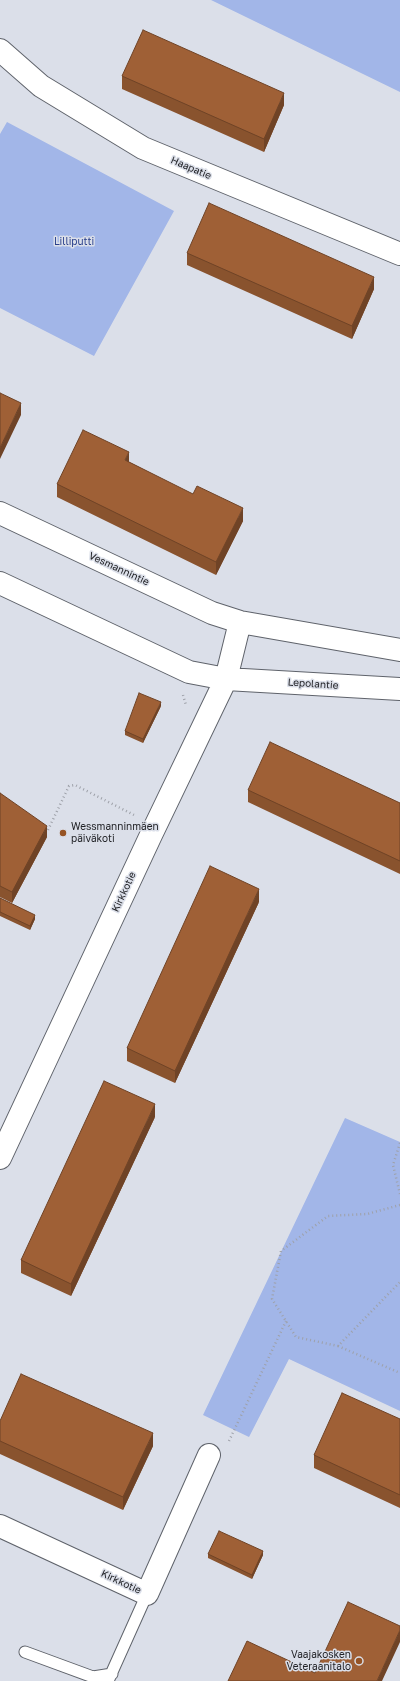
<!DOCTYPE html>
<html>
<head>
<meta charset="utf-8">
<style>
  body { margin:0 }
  canvas { display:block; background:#dbdfe9 }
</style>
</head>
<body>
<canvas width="400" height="1681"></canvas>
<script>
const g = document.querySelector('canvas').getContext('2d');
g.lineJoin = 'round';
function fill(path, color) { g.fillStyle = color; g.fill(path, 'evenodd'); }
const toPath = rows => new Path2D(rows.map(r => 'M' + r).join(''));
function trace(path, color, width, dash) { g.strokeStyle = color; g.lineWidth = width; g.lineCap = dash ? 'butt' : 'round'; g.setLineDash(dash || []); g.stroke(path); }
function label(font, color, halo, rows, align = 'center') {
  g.font = font + ' "Golos Text",sans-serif'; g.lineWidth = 3; g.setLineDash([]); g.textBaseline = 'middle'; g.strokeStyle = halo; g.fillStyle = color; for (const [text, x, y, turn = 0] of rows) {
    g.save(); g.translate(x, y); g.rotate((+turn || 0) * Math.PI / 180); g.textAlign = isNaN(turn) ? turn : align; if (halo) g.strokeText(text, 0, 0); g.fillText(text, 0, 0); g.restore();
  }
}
fill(toPath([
  [211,0,400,0,400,92],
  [7,122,174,211,94,356,0,308,0,134],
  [345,1118,400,1142,400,1411,289,1359,249,1437,203,1415]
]), '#a2b6e8');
const service = toPath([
  [25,1652,93,1677,112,1674],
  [108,1681,147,1594]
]);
const minor = toPath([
  [0,50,41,86,143,148,400,254],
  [0,513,212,613,240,622,400,650],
  [0,583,189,672,226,679,400,689],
  [0,1158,151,835,226,679,240,622],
  [0,1526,147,1594,209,1455]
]);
trace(service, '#5f636b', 13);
trace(minor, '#5f636b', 24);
trace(toPath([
  [183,695,186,705],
  [48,830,69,786,75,785,134,815],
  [400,1143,393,1165,400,1194],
  [400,1205,367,1214,328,1216,281,1251,272,1299,296,1337,338,1346,400,1282],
  [338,1346,400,1373],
  [229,1441,286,1321]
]), '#9ea1a9', 2.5, [1, 3]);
trace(service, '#fff', 11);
trace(minor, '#fff', 22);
fill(toPath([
  [122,76,284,105,264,152,122,89],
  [187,253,374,289,352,339,187,265],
  [129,462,243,521,216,575,57,497,57,484],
  [161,706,143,743,125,735,125,731],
  [248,790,400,803,400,874,248,802],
  [0,793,47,837,12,903,0,897],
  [0,898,35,919,30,930,0,916],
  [259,902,175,1083,127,1061,127,1048],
  [155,1117,71,1296,21,1273,21,1260],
  [400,1419,400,1508,314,1468,314,1455],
  [0,1421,153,1446,123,1510,0,1454],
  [208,1554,263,1555,252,1579,208,1558]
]), '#89532e');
fill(toPath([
  [284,93,284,105,264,152,264,139],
  [374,277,374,289,352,339,352,326],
  [21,403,21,415,0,459,0,448],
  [129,452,129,465,125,460],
  [243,508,243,521,216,575,216,562],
  [161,702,161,706,143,743,143,739],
  [47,826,47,837,12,903,12,892],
  [259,889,259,902,175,1083,175,1071],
  [35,915,35,919,30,930,30,926],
  [155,1104,155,1117,71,1296,71,1284],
  [153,1433,153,1446,123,1510,123,1497],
  [263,1551,263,1555,252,1579,252,1575],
  [400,1630,400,1642,382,1681,377,1681]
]), '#6f4326');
const building = toPath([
  [143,30,284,93,264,139,122,76,143,30],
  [209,203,374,277,352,326,187,253,209,203],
  [0,393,21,403,0,448,0,393],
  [83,430,129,452,125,460,193,494,197,486,243,508,216,562,57,484,83,430],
  [139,693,161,702,143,739,125,731,139,693],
  [270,742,400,803,400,861,248,790,270,742],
  [0,793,47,826,12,892,0,886,0,793],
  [210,866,259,889,175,1071,127,1048,210,866],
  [0,898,35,915,30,926,0,912,0,898],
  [104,1081,155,1104,71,1284,21,1260,104,1081],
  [21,1374,153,1433,123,1497,0,1441,0,1421,21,1374],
  [342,1393,400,1419,400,1495,314,1455,342,1393],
  [219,1531,263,1551,252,1575,208,1554,219,1531],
  [348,1602,400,1626,400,1630,377,1681,228,1681,247,1641,315,1673,348,1602]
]);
fill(building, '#9f6036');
trace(building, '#6f4326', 1);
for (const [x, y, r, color] of [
  [63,833,4,"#965324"],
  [359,1661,4,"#965324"]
]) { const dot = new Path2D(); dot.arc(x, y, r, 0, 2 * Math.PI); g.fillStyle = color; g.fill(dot); trace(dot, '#dbdfe9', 1.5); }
label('10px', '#232428', '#dbdfe9', [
  ["Haapatie",191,168,23],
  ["Vesmannintie",119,569,25],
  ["Lepolantie",313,684,4],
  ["Kirkkotie",124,892,-65],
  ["Kirkkotie",121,1582,25]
]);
label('10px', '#2a408c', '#dbdfe9', [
  ["Lilliputti",74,242]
]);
label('10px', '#232428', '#dbdfe9', [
  ["Wessmanninmäen",71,827],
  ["päiväkoti",71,839],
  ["Vaajakosken",351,1655,"right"],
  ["Veteraanitalo",351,1667,"right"]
], 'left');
</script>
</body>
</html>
